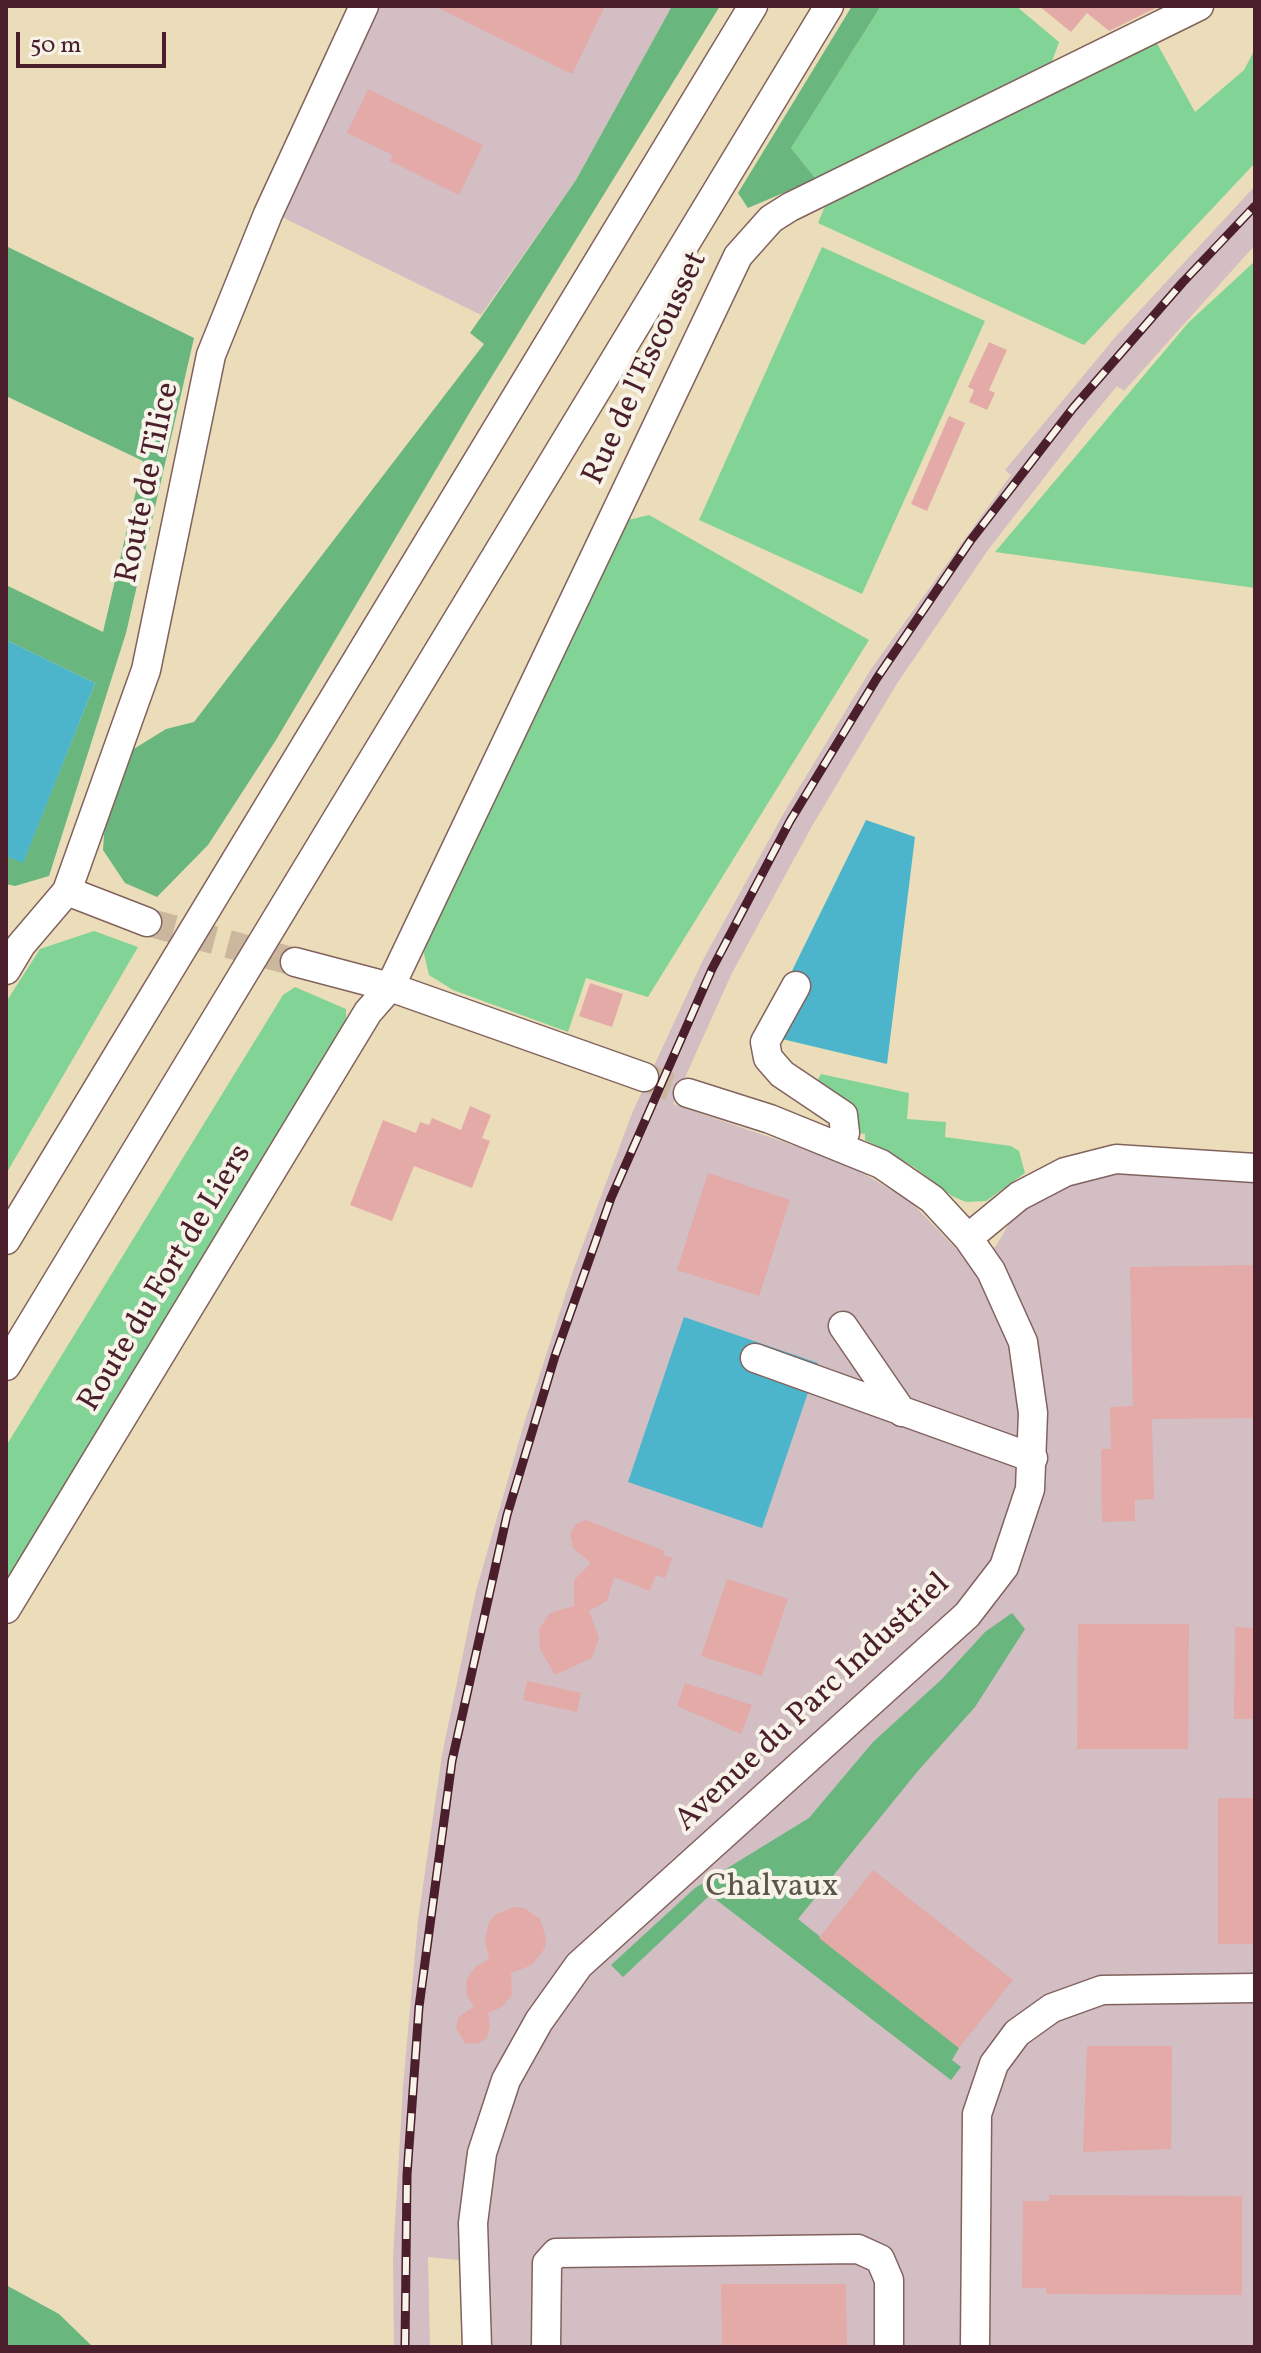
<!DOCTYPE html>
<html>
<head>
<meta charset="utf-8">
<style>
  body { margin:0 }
  #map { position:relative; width:1261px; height:2353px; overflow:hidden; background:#ebddb9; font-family:Vollkorn,serif }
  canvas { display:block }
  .frame { position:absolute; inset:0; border:8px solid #4a1f2b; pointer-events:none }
  .scale { position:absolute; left:16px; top:32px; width:150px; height:36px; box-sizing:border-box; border:4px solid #4a1f2b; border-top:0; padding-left:10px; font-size:24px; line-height:28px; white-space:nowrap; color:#4a1f2b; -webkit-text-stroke:6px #f7f3e8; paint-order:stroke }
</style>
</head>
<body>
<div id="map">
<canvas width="1261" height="2353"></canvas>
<div class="frame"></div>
<div class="scale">50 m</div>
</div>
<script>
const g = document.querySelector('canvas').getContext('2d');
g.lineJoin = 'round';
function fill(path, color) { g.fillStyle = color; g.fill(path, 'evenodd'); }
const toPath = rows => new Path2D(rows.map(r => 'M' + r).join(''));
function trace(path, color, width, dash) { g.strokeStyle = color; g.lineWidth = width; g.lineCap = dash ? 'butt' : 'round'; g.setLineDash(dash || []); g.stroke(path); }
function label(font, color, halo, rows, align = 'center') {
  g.font = font + ' Vollkorn,serif'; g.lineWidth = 8; g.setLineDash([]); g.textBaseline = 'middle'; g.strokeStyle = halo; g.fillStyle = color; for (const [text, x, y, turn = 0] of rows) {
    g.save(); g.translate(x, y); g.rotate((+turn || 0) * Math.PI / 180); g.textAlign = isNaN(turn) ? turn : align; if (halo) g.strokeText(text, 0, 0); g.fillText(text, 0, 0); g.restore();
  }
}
fill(toPath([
  [369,6,672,6,576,180,481,315,276,214],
  [1255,186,1255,245,1124,391,1117,386,1088,421,988,550,896,685,812,826,732,973,673,1104,848,1164,911,1202,972,1265,996,1246,1013,1217,1058,1185,1121,1168,1255,1181,1255,2347,464,2347,459,2260,428,2257,430,2347,394,2347,393,2257,403,2087,418,1920,442,1755,476,1591,523,1427,573,1271,633,1111,704,958,785,811,871,669,1011,475,1005,470,1117,335]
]), '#d2bec3');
fill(toPath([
  [881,6,1016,6,1059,42,1050,67,816,179,791,148],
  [1154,38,1195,112,1244,70,1255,49,1255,163,1084,345,818,223,828,199],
  [822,247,985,321,862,594,699,520],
  [1255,261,1255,588,995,552,1188,323],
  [649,515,869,640,648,997,586,978,568,1032,453,990,429,975,424,954,427,934,628,520],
  [94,931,138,947,6,1174,6,1002,40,949],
  [295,987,346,1009,346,1029,6,1583,6,1446,283,995],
  [821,1074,909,1093,907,1119,946,1122,945,1137,1011,1146,1019,1151,1025,1173,986,1201,966,1202,952,1196,914,1167,865,1140,865,1134,850,1132,814,1086]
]), '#82d496');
fill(toPath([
  [672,6,720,6,476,402,276,740,208,845,157,897,125,883,103,850,106,806,124,755,166,729,194,722,484,344,470,333,576,180],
  [852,6,881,6,791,148,816,179,748,208,738,193],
  [6,246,194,338,126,633,49,876,15,886,6,884,6,856,23,862,95,683,6,640,6,585,103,632,143,461,6,396],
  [1012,1613,1025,1629,975,1707,917,1772,798,1919,959,2048,952,2060,961,2067,951,2080,710,1895,623,1977,611,1965,695,1888,809,1818,873,1742,941,1680,985,1632],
  [6,2285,59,2314,93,2347,6,2347]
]), '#69b67f');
fill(toPath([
  [6,640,95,683,23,863,6,856],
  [866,820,915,837,887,1064,761,1034],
  [684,1317,818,1363,762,1528,628,1482]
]), '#4db5cb');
fill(toPath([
  [434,6,605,6,572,74],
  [1039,6,1160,6,1109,31,1087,13,1071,32],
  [368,89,483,145,459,195,390,161,393,155,347,133],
  [989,342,1007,350,989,390,995,393,987,410,969,402,974,390,968,387],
  [949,416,965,423,927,511,911,504],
  [590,983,623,994,612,1027,579,1016],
  [470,1106,491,1115,482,1138,490,1141,472,1188,414,1166,392,1221,350,1205,383,1120,416,1133,420,1122,429,1125,432,1118,461,1130],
  [708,1173,790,1200,759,1296,677,1270],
  [1255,1265,1255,1418,1152,1419,1154,1499,1135,1500,1135,1521,1102,1522,1101,1449,1111,1449,1110,1407,1133,1406,1130,1267],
  [586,1520,665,1551,663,1555,672,1558,665,1578,656,1575,650,1591,614,1577,607,1601,589,1611,599,1638,592,1658,555,1675,540,1649,539,1629,550,1613,574,1606,574,1580,591,1563,573,1548,570,1533,576,1524],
  [727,1579,788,1599,762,1676,701,1656],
  [1078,1624,1189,1624,1188,1749,1077,1749],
  [1235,1627,1255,1628,1255,1719,1234,1719],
  [527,1681,581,1693,577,1712,523,1700],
  [685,1683,752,1705,741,1734,677,1706],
  [1218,1798,1255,1798,1255,1944,1218,1944],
  [873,1870,1013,1980,959,2048,819,1938],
  [514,1907,524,1908,540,1919,546,1938,545,1948,532,1965,511,1973,512,1995,502,2007,488,2013,490,2026,487,2038,477,2044,465,2043,456,2028,458,2018,474,2006,467,1996,466,1980,475,1967,489,1959,485,1941,489,1922,496,1914],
  [1087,2046,1172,2046,1171,2149,1083,2152],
  [1049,2195,1242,2196,1242,2295,1046,2294,1046,2288,1022,2288,1023,2201,1049,2201],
  [721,2284,846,2284,847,2347,722,2347]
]), '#e4aaa8');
trace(toPath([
  [147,922,295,962],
  [644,1077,688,1093]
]), '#cbb79d', 28, [28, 14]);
const minor = toPath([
  [67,891,147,922],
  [295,962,390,987,644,1077],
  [6,970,21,945,67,891,146,670,211,355,268,214,364,6],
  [796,986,765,1042,768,1058,782,1074,843,1115,845,1133,840,1145],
  [968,1238,1019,1196,1065,1172,1116,1159,1255,1168],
  [6,1240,753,6],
  [843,1326,902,1412],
  [755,1358,1033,1458],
  [6,1366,829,6],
  [6,1609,368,1012,390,987,738,256,771,219,790,207,1199,6],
  [477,2347,473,2223,482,2153,506,2080,539,2021,579,1965,967,1615,1004,1567,1030,1489,1033,1413,1023,1342,991,1271,968,1238,932,1199,881,1164,770,1119,688,1093],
  [546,2347,547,2263,556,2253,858,2249,880,2259,889,2280,889,2347],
  [975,2347,977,2114,994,2064,1017,2033,1052,2008,1102,1990,1255,1988]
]);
trace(minor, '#82625d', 31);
trace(minor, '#fff', 28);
const rail = toPath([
  [405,2347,407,2175,419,2007,452,1761,507,1515,555,1356,611,1198,712,969,790,821,877,678,971,540,1073,408,1183,282,1255,206]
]);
trace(rail, '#4a1f2b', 9);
trace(rail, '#f7f3e8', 6, [18]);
label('32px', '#4a1f2b', '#f7f3e8', [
  ["Rue de l'Escousset",647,369,-65],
  ["Route de Tilice",150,483,-78],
  ["Route du Fort de Liers",167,1279,-59],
  ["Avenue du Parc Industriel",814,1704,-43]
]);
label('32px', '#5b554b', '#f7f3e8', [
  ["Chalvaux",772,1889]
]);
</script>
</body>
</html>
